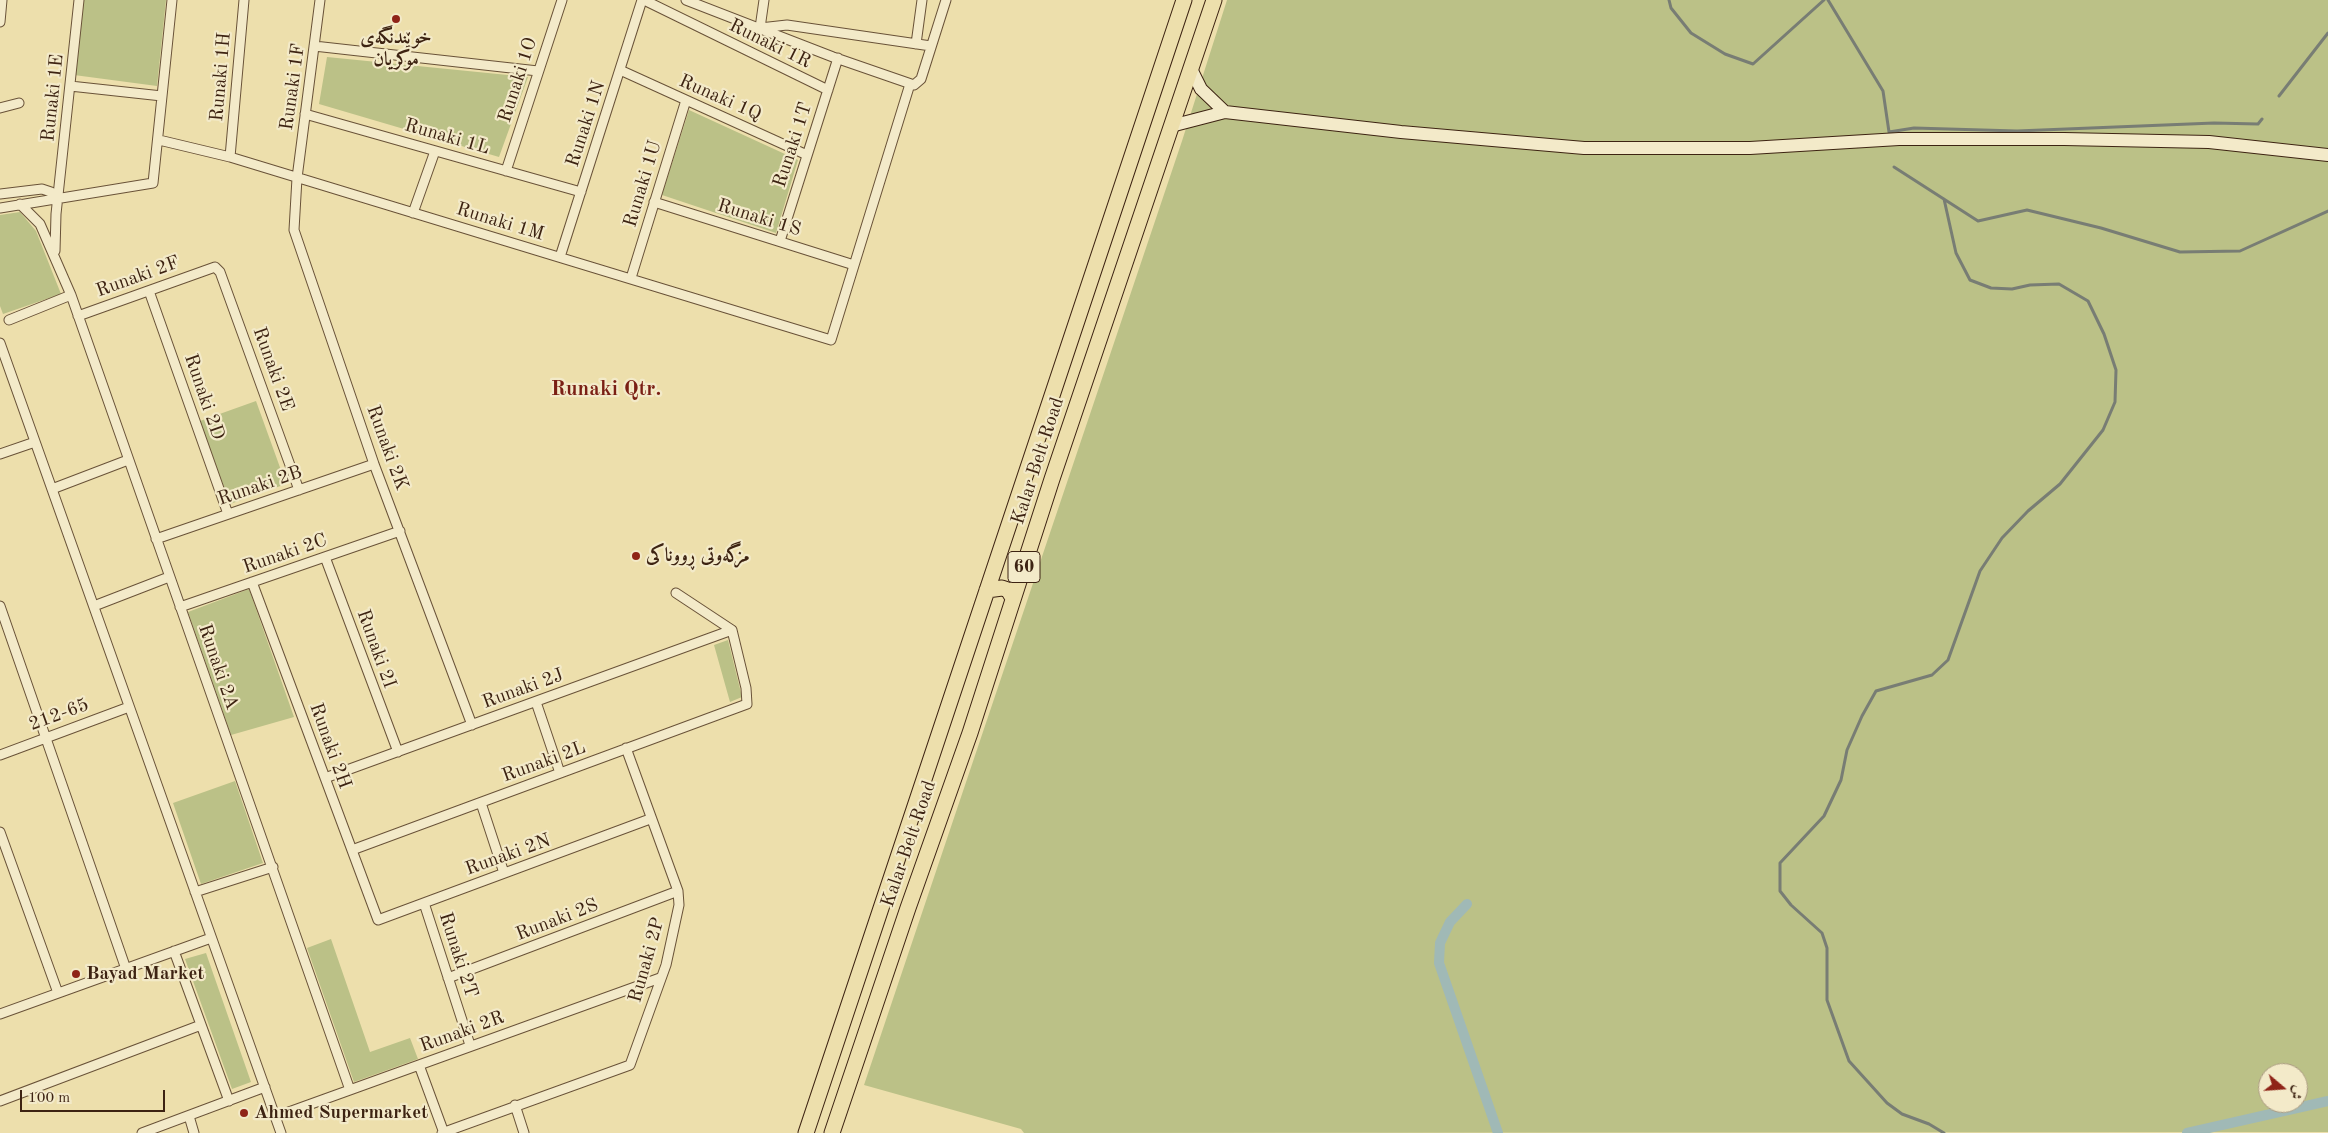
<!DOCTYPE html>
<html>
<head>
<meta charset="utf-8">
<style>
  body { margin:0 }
  #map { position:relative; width:2328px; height:1133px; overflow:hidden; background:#eddfac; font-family:"Old Standard TT",Amiri,serif }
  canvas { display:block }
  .north { position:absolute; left:2258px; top:1063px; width:50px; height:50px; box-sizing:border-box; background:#f3eac9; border:1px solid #aa9a80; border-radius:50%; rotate:108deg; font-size:14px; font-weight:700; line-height:20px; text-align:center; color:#3d2312 }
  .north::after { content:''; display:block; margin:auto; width:18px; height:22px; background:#8f2418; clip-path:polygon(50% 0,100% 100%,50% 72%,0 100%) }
  .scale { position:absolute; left:20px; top:1090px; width:145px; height:22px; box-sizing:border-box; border:2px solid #3d2312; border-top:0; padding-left:6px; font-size:15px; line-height:18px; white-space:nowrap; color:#3d2312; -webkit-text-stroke:4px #f3eac9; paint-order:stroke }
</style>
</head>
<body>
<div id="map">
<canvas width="2328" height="1133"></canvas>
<div class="north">ش</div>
<div class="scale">100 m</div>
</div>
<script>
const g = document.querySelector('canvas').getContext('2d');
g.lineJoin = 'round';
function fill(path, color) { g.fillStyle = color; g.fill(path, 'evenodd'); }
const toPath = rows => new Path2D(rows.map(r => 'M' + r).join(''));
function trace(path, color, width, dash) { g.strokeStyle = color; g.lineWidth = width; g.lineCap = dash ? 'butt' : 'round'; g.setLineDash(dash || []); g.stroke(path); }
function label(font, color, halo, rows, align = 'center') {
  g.font = font + ' "Old Standard TT",Amiri,serif'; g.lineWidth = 4.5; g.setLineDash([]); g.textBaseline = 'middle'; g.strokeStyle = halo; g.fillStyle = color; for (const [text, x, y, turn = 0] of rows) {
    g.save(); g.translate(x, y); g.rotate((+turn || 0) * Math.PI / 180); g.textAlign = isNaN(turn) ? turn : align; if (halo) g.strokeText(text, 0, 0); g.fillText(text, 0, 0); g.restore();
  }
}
fill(toPath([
  [81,0,166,0,157,86,74,75],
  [1227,0,2328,0,2328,1132,1024,1133,1021,1129,864,1085,1182,141],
  [2268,1073,2298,1073,2298,1103,2268,1103],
  [327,57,528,77,499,157,319,104],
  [689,110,798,160,776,233,662,195],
  [20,212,36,231,61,294,3,314,0,306,0,215],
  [256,401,286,484,230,504,200,421],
  [249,589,294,717,231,735,188,612],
  [728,640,742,697,730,702,714,645],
  [235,781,263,863,201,884,173,803],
  [331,939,370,1052,410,1038,418,1059,354,1082,307,948],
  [206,953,251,1082,232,1089,185,959]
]), '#bbc187');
trace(toPath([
  [1669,0,1671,8,1691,33,1725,54,1753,64,1824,0],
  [1828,0,1883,91,1889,132,1914,128,2017,131,2214,123,2258,124,2262,119],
  [2279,96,2328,33],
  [1894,167,1978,221,2027,210,2101,228,2180,252,2240,251,2328,211],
  [1944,199,1956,253,1970,280,1991,288,2012,289,2030,285,2059,284,2088,301,2104,334,2116,370,2115,402,2103,430,2060,484,2028,511,2002,538,1980,571,1948,660,1932,675,1876,691,1862,716,1847,750,1841,780,1824,816,1780,863,1780,891,1791,905,1822,933,1827,948,1827,1000,1849,1061,1887,1103,1902,1114,1929,1124,1944,1133]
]), '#787d74', 3);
trace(toPath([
  [1467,904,1450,922,1440,943,1439,963,1498,1133],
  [2187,1133,2328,1101]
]), '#a0b9b6', 10);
const street = toPath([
  [320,0,297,178,294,230,374,464,472,725],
  [644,0,828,90],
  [686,0,833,57,914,85,921,79,946,0],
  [764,0,760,28,787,25,931,46],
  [0,22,2,0],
  [916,44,922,0],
  [314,46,538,71],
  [620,70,807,155],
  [70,86,162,96],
  [0,108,19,103],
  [305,114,581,192],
  [159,140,230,157,831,340,910,84],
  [230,157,244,0],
  [506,171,562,0],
  [0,194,42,189,51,192,59,199],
  [654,202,854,265],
  [20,204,40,224,71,295,350,1090],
  [0,208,153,183,172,0],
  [413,213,435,151],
  [780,241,838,58],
  [55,251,56,214,79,0],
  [560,257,642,0],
  [631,278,686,100],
  [149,291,228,514],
  [78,316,215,267,220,272,299,490],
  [9,320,71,295],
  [0,343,281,1133],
  [0,454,35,442],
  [52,489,128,460],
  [156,539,374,464],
  [325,557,398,752],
  [252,582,378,920,650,819],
  [676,593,732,630],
  [0,606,126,969],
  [94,606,169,577],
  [180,607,400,531],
  [536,702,560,773],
  [0,755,129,707],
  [325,778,732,630],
  [481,803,504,873],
  [0,832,58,993],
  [352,850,747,704,746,688,732,630],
  [195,892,273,867],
  [424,903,470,1045],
  [174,951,229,1101],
  [448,978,678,891],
  [0,1014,211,938],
  [419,1065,444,1133],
  [0,1101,201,1025],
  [515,1105,524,1133],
  [189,1116,194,1133],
  [275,1117,660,978],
  [142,1133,265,1087],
  [442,1133,630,1065,666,965,679,905,678,891,626,748]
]);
const secondary = toPath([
  [1191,69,1201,89,1225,112],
  [1171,126,1225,112,1401,132,1584,148,1750,148,1899,139,2064,139,2209,142,2328,155]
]);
const highway = toPath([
  [987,590,1002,588,1008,590,1013,598],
  [806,1133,1184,0],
  [832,1133,908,908,970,733,1052,479,1214,0]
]);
trace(street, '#695238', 11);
trace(secondary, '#3d2312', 14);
trace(highway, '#3d2312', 17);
trace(street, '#f3eac9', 9);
trace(secondary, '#f3eac9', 12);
trace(highway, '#eddfac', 15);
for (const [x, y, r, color] of [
  [396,19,5,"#8f2418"],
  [636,556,5,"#8f2418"],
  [76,974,5,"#8f2418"],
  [244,1113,5,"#8f2418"]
]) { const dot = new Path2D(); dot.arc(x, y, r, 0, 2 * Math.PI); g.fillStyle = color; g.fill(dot); trace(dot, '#f3eac9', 2); }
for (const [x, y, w] of [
  [1024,567,32]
]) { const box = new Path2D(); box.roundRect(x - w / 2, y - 15.5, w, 31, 4); g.fillStyle = '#f3eac9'; g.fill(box); trace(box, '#3d2312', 1); }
label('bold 18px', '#3d2312', null, [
  ["60",1024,567]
]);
label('bold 19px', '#3d2312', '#f3eac9', [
  ["خوێندنگەی",396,38,"center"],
  ["موکریان",396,60,"center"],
  ["مزگەوتی ڕووناکی",646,556],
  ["Bayad Market",86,974],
  ["Ahmed Supermarket",254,1113]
], 'left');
label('19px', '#3d2312', '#f3eac9', [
  ["Runaki 1R",770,44,26],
  ["Runaki 1H",221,77,-85],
  ["Runaki 1O",518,80,-72],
  ["Runaki 1F",293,87,-82],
  ["Runaki 1E",53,98,-84],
  ["Runaki 1Q",720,98,24],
  ["Runaki 1N",586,124,-72],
  ["Runaki 1L",447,137,16],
  ["Runaki 1T",793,145,-72],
  ["Runaki 1U",643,184,-73],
  ["Runaki 1S",759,218,17],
  ["Runaki 1M",500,222,17],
  ["Runaki 2F",138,277,-20],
  ["Runaki 2E",273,369,70],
  ["Runaki 2D",204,397,71],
  ["Runaki 2K",387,448,70],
  ["Kalar Belt Road",1038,461,-72],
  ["Runaki 2B",260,486,-19],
  ["Runaki 2C",285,554,-19],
  ["Runaki 2I",376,649,70],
  ["Runaki 2A",218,667,71],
  ["Runaki 2J",523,689,-20],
  ["212-65",59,715,-20],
  ["Runaki 2H",330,746,70],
  ["Runaki 2L",544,762,-20],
  ["Kalar Belt Road",909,844,-71],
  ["Runaki 2N",508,855,-20],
  ["Runaki 2S",557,920,-21],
  ["Runaki 2T",458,955,72],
  ["Runaki 2P",647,960,-74],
  ["Runaki 2R",462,1032,-20]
]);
label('bold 21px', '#7a1f14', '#f3eac9', [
  ["Runaki Qtr.",606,389]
]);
</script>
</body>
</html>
